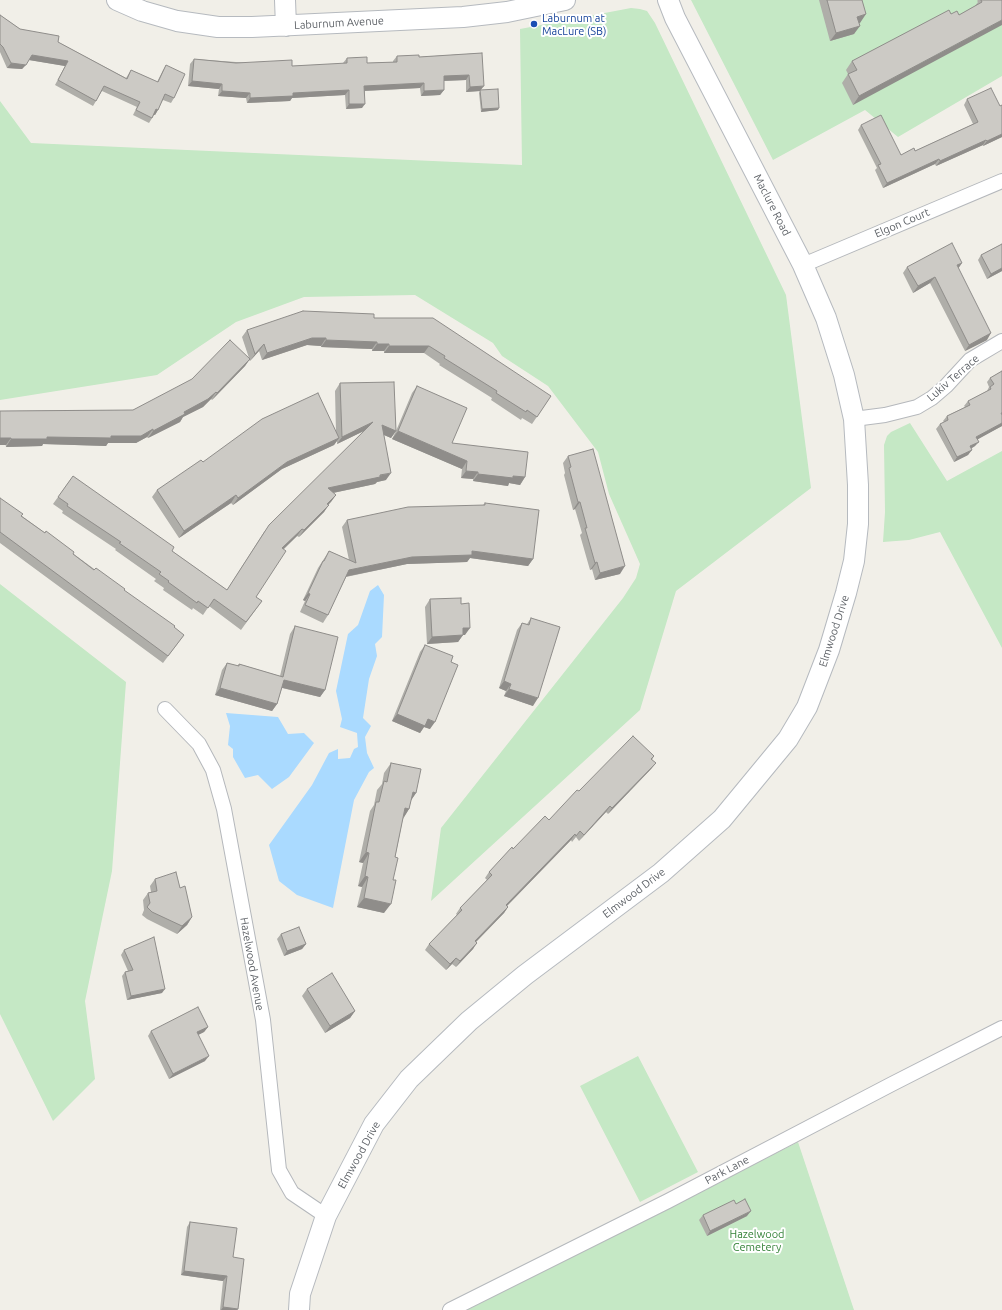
<!DOCTYPE html>
<html>
<head>
<meta charset="utf-8">
<style>
  body { margin:0 }
  canvas { display:block; background:#f1efe8 }
</style>
</head>
<body>
<canvas width="1002" height="1310"></canvas>
<script>
const g = document.querySelector('canvas').getContext('2d');
g.lineJoin = 'round';
function fill(path, color) { g.fillStyle = color; g.fill(path, 'evenodd'); }
const toPath = rows => new Path2D(rows.map(r => 'M' + r).join(''));
function trace(path, color, width, dash) { g.strokeStyle = color; g.lineWidth = width; g.lineCap = dash ? 'butt' : 'round'; g.setLineDash(dash || []); g.stroke(path); }
function label(font, color, halo, rows, align = 'center') {
  g.font = font + ' Ubuntu,sans-serif'; g.lineWidth = 4; g.setLineDash([]); g.textBaseline = 'middle'; g.strokeStyle = halo; g.fillStyle = color; for (const [text, x, y, turn = 0] of rows) {
    g.save(); g.translate(x, y); g.rotate((+turn || 0) * Math.PI / 180); g.textAlign = isNaN(turn) ? turn : align; if (halo) g.strokeText(text, 0, 0); g.fillText(text, 0, 0); g.restore();
  }
}
fill(toPath([
  [691,0,1002,0,1002,76,898,137,865,110,773,160],
  [631,8,640,9,647,11,655,23,786,295,811,488,676,591,640,710,431,901,441,828,623,598,636,578,640,564,609,494,598,452,548,386,502,356,493,343,415,295,304,297,236,322,157,375,0,400,0,101,31,143,522,165,520,29],
  [910,423,947,481,1002,451,1002,648,940,532,909,540,883,542,885,512,884,445,887,436,891,432],
  [0,584,126,682,112,871,85,1001,95,1079,53,1121,0,1014],
  [638,1056,698,1172,640,1202,580,1086],
  [798,1142,854,1310,467,1310]
]), '#c5e8c5');
fill(toPath([
  [378,585,384,595,382,637,375,644,377,656,369,679,363,718,371,726,365,737,367,753,374,768,369,772,354,800,333,908,297,895,279,881,269,845,312,785,329,753,338,749,338,759,350,758,354,749,358,747,357,733,340,727,342,719,336,691,348,634,358,625,370,591],
  [226,713,278,717,288,734,304,733,314,743,289,777,272,789,258,775,245,778,233,757,233,749,228,745,230,726]
]), '#aadaff');
const street = toPath([
  [803,265,1002,181],
  [854,419,885,415,917,407,932,398,946,386,970,360,1002,341],
  [165,709,199,744,213,770,224,809,263,1020,279,1170,292,1193,326,1216],
  [450,1310,668,1201,892,1084,1002,1028]
]);
const secondary = toPath([
  [117,0,142,11,177,21,218,27,252,27,463,17,507,12,565,0],
  [285,0,286,26],
  [299,1310,300,1294,326,1216,374,1124,409,1079,469,1021,525,975,661,873,722,819,788,739,807,707,829,650,846,593,854,561,858,524,858,485,854,419,844,375,826,318,803,265,675,18,668,0]
]);
trace(street, '#b5b8bc', 16);
trace(secondary, '#b6babf', 22);
trace(street, '#fff', 14);
trace(secondary, '#fff', 20);
fill(toPath([
  [819,0,862,0,860,23,859,23,854,34,830,41],
  [978,0,1002,0,853,105,842,83,848,74,846,70,852,61,951,14,959,15,975,6,978,2,977,1],
  [0,15,20,29,58,42,126,78,131,70,157,82,163,70,166,65,174,98,171,103,163,100,155,115,154,115,149,123,133,115,137,107,102,91,93,106,55,85,65,66,29,60,22,69,7,68,0,52],
  [482,53,481,90,498,110,481,112,479,93,480,91,466,92,466,80,444,81,444,90,440,95,421,96,420,88,365,91,362,108,346,109,345,95,292,98,290,101,247,103,246,98,218,96,219,89,188,86,190,64,194,59,292,66,344,64,343,63,347,58,367,63,393,62,393,61,397,56,419,57],
  [967,99,1000,106,1002,137,983,146,983,145,936,166,935,164,883,188,875,170,877,168,858,130,861,125,901,155,915,151,973,124,964,105],
  [1002,244,1002,271,987,279,978,260,981,255],
  [907,267,958,268,987,340,965,351,930,283,913,293,903,273],
  [374,318,551,396,532,424,522,418,521,420,491,400,492,398,439,365,440,364,424,353,384,353,384,351,372,351,372,349,321,347,321,346,307,345,262,360,259,351,250,361,249,360,245,366,212,400,211,399,203,407,183,417,180,422,148,438,147,437,136,443,108,443,106,446,43,444,42,446,6,447,0,411,133,410,249,358,242,337,247,330],
  [1002,371,1002,426,977,439,975,446,971,449,968,455,954,462,936,429,940,424,944,422,943,421,947,416,965,407,964,406,968,401,987,391,989,387,987,382,990,378],
  [340,383,396,431,412,393,417,386,452,443,525,477,520,485,509,483,508,486,473,481,473,479,461,478,462,469,392,439,396,431,391,438,384,435,386,480,377,482,375,484,333,493,336,495,328,505,324,512,299,537,297,536,284,549,256,597,262,601,241,630,209,606,203,615,193,608,192,610,163,590,164,588,154,581,156,579,115,550,116,549,62,513,63,511,53,504,73,476,172,551,227,590,264,532,364,431,337,444,337,441,334,445,282,469,233,505,231,503,179,538,152,497,157,490,203,462,336,433,335,391],
  [568,456,620,574,595,580,592,569,590,570,580,535,582,533,575,509,573,510,564,475,565,473,563,463],
  [0,498,22,516,184,635,163,663,0,543],
  [485,503,533,559,528,566,470,558,467,562,407,564,346,577,328,615,323,623,300,612,305,601,303,600,318,568,329,551,349,560,342,527,347,520,483,505],
  [430,599,461,604,465,635,463,635,458,642,427,644,425,607],
  [531,618,533,706,504,696,506,691,499,688,517,630,522,623,527,624],
  [295,626,325,690,320,697,282,688,277,704,272,711,215,695,222,670,227,663,238,666,239,664,280,676,290,634],
  [425,645,430,729,424,727,420,733,392,721,420,652],
  [654,756,652,760,656,763,651,769,608,814,606,812,579,841,576,837,572,842,571,840,507,906,508,907,504,913,476,942,473,949,456,967,452,964,446,970,425,950,429,944,457,915,456,914,460,908,487,880,485,878,489,872,513,849,549,820,579,791],
  [391,763,416,793,411,800,409,809,403,818,384,913,357,907,362,887,358,886,363,863,359,862,370,811,374,805,377,790,382,784,384,773],
  [155,879,180,888,192,917,187,925,177,934,147,919,142,915,144,910,143,900,148,893,151,892,150,886],
  [281,934,306,944,302,949,284,956,277,939],
  [124,950,162,993,127,1000,122,976,125,972,128,971,121,955],
  [307,989,355,1011,350,1018,325,1033,302,996],
  [208,1027,204,1032,198,1035,205,1061,169,1079,148,1036,151,1031],
  [703,1215,747,1216,707,1236,699,1220],
  [190,1222,233,1257,238,1309,237,1310,220,1310,223,1281,181,1275,187,1227]
]), '#afaea9');
fill(toPath([
  [866,14,860,23,852,25,857,17],
  [1002,20,1002,25,853,105,859,96],
  [860,26,854,34,830,41,836,33],
  [32,55,68,61,65,66,29,60],
  [11,63,26,65,22,69,7,68],
  [469,75,466,80,441,81,444,76],
  [192,81,222,84,219,89,188,86],
  [424,83,420,88,361,91,364,86],
  [484,86,480,91,466,92,470,87],
  [349,90,345,95,292,98,290,101,247,103,250,98,293,93],
  [444,90,440,95,421,96,424,91],
  [222,91,250,93,246,98,218,96],
  [349,104,365,104,362,108,346,109],
  [499,108,498,110,481,112,482,109],
  [156,109,158,110,155,115,153,114],
  [1002,134,1002,137,983,146,987,141],
  [986,140,983,145,936,166,940,161],
  [939,159,935,164,883,188,887,183],
  [962,263,958,269,957,265],
  [1002,268,1002,271,987,279,991,274],
  [935,277,930,283,913,293,918,286],
  [991,333,987,340,965,351,969,345],
  [312,338,326,338,321,346,307,345,262,360,267,353],
  [326,340,377,342,372,349,321,347],
  [264,344,259,351,250,361,255,354],
  [377,344,389,344,384,351,372,351],
  [389,346,429,346,424,353,384,353],
  [250,359,245,366,212,400,217,393],
  [216,392,211,399,203,407,183,417,180,422,148,438,153,431],
  [373,422,368,429,337,444,342,437],
  [1002,423,1002,426,973,442,976,437],
  [382,425,396,431,391,438,377,432],
  [153,429,147,437,136,443,108,443,106,446,43,444,42,446,6,447,11,439],
  [398,431,467,461,462,469,392,439],
  [0,438,11,438,6,445,0,445],
  [339,438,334,445,282,469,233,505,238,498,287,462],
  [979,442,975,446,966,451,970,446],
  [972,450,968,455,954,462,957,457],
  [466,471,478,472,473,479,461,478],
  [391,473,386,480,377,482,375,484,323,495,328,488],
  [478,474,513,476,525,477,520,485,509,483,508,486,473,481],
  [236,495,231,503,179,538,184,531],
  [336,495,331,502,322,511,327,504],
  [578,502,580,502,575,509,573,510],
  [329,505,324,512,299,537,304,530],
  [302,529,297,536,277,555,282,548],
  [472,551,533,559,528,566,470,558,467,562,407,564,344,577,349,570,412,557],
  [597,562,592,569,590,570,595,563],
  [625,566,620,574,595,580,600,573],
  [308,593,310,594,305,601,303,600],
  [463,628,470,628,465,635,458,635],
  [463,635,458,642,427,644,432,637],
  [284,680,325,690,320,697,279,687],
  [504,681,511,684,506,691,499,688],
  [220,688,277,704,272,711,215,695],
  [509,689,538,698,533,706,504,696],
  [397,714,428,719,435,722,430,729,424,727,420,733,392,721],
  [656,763,651,769,608,814,612,808],
  [413,792,416,793,410,802],
  [610,806,606,812,579,841,584,835],
  [405,808,409,809,403,819],
  [575,834,571,840,502,911,506,905],
  [366,852,369,853,363,863,359,862],
  [365,876,368,877,362,887,358,886],
  [364,898,391,904,384,913,357,907],
  [508,907,504,913,471,947,475,941],
  [192,917,187,925,177,934,182,926],
  [477,943,473,949,456,967,460,961],
  [306,944,302,949,284,956,287,951],
  [456,958,452,964,446,970,450,964],
  [165,989,162,993,127,1000,131,996],
  [355,1011,350,1018,325,1033,330,1026],
  [208,1027,204,1032,194,1037,197,1032],
  [209,1056,205,1061,169,1079,173,1074],
  [751,1211,747,1216,707,1236,710,1231],
  [184,1271,227,1276,223,1281,181,1275],
  [223,1307,238,1309,237,1310,221,1310]
]), '#8f8d8a');
const building = toPath([
  [827,0,862,0,866,14,857,17,860,26,836,33,827,0],
  [981,0,1002,0,1002,20,859,96,848,74,857,70,852,61,949,10,951,14,957,11,959,15,982,2,981,0],
  [0,15,20,29,59,36,58,42,127,79,131,70,158,82,166,65,185,74,174,98,165,94,158,110,156,109,152,118,136,110,140,102,104,86,96,101,58,80,68,61,32,55,26,65,11,63,3,47,0,44,0,15],
  [482,53,484,86,470,87,469,75,444,76,444,90,424,91,424,83,364,86,365,104,349,104,349,90,293,93,293,96,250,98,250,93,222,91,222,84,192,81,194,59,236,63,292,60,292,66,347,63,347,58,367,57,367,63,397,62,397,56,419,55,419,57,482,53],
  [991,88,1000,106,1002,105,1002,134,987,141,986,140,940,161,939,159,887,183,878,165,881,164,861,125,881,115,901,155,914,148,915,151,978,122,967,99,991,88],
  [498,89,499,108,482,109,480,90,498,89],
  [952,243,962,263,957,265,991,333,969,345,935,277,918,286,907,267,952,243],
  [1002,244,1002,268,991,274,981,255,1002,244],
  [303,311,374,314,374,318,433,318,551,396,537,417,527,410,526,412,496,393,497,391,444,358,445,356,429,346,389,346,389,344,377,344,377,342,326,340,326,338,312,338,267,353,264,344,255,354,247,330,303,311],
  [230,340,250,359,217,393,216,392,208,399,184,412,185,414,153,431,153,429,141,436,111,436,111,438,47,437,47,439,11,439,11,438,0,438,0,411,133,410,192,379,230,340],
  [1002,371,1002,413,1001,413,1002,415,1002,423,976,437,979,442,970,446,972,450,957,457,940,424,948,420,947,416,970,405,968,401,991,389,990,387,994,384,990,378,1002,371],
  [394,382,396,431,382,425,391,473,380,475,380,477,328,488,336,495,327,504,329,505,304,530,302,529,282,548,286,551,256,597,262,601,246,622,214,599,208,608,198,601,197,603,168,582,169,581,159,574,161,572,119,543,121,542,67,506,68,504,58,497,73,476,174,547,172,551,227,590,269,525,373,422,342,437,340,383,394,382],
  [417,386,467,408,452,443,528,452,525,477,513,476,513,478,478,474,478,472,466,471,467,461,398,431,417,386],
  [318,393,339,438,287,462,238,498,236,495,184,531,157,490,201,460,203,462,262,419,318,393],
  [593,449,625,566,600,573,597,562,595,563,585,528,587,528,580,502,578,502,569,468,571,467,568,456,593,449],
  [0,498,23,514,21,516,45,533,46,531,74,552,73,554,94,570,96,568,125,589,124,590,175,626,174,627,184,635,168,656,0,532,0,498],
  [485,503,539,510,533,559,472,551,472,555,412,557,349,570,328,615,305,605,310,594,308,593,323,561,324,561,329,551,356,563,347,520,408,507,485,505,485,503],
  [461,598,461,604,469,603,470,628,463,628,463,635,432,637,430,599,461,598],
  [531,618,560,627,538,698,509,689,511,684,504,681,522,623,529,625,531,618],
  [295,626,338,637,325,690,284,680,277,704,220,688,227,663,239,666,239,664,283,677,295,626],
  [425,645,453,656,451,662,458,665,435,722,428,719,425,726,397,714,425,645],
  [633,736,654,756,651,759,656,763,612,808,610,806,584,835,580,831,576,836,575,834,506,905,508,907,475,941,477,943,460,961,456,958,450,964,429,944,462,910,460,908,492,875,489,872,512,847,513,849,545,816,549,820,577,790,579,791,633,736],
  [391,763,421,769,416,793,413,792,409,809,405,808,395,857,398,858,393,880,396,880,391,904,364,898,368,877,365,876,369,853,366,852,376,802,379,802,384,781,387,782,391,763],
  [176,872,180,888,185,886,192,917,182,926,152,912,147,907,150,903,148,893,157,891,155,879,176,872],
  [299,927,306,944,287,951,281,934,299,927],
  [154,937,165,989,131,996,125,972,133,970,124,950,154,937],
  [332,973,355,1011,330,1026,307,989,332,973],
  [198,1007,208,1027,197,1032,209,1056,173,1074,151,1031,198,1007],
  [745,1199,751,1211,710,1231,703,1215,734,1200,736,1204,745,1199],
  [190,1222,237,1228,233,1257,244,1259,238,1309,223,1307,227,1276,184,1271,190,1222]
]);
fill(building, '#cccac5');
trace(building, '#8f8d8a', 1);
for (const [x, y, r, color] of [
  [534,24,4,"#1a4fb4"]
]) { const dot = new Path2D(); dot.arc(x, y, r, 0, 2 * Math.PI); g.fillStyle = color; g.fill(dot); trace(dot, '#fff', 1.5); }
label('11px', '#164399', '#fff', [
  ["Laburnum at",542,18],
  ["MacLure (SB)",542,31]
], 'left');
label('11px', '#5f6368', '#fff', [
  ["Laburnum Avenue",339,23,-3],
  ["Maclure Road",772,205,63],
  ["Elgon Court",902,223,-23],
  ["Lukiv Terrace",953,378,-41],
  ["Elmwood Drive",834,631,-72],
  ["Elmwood Drive",634,893,-37],
  ["Hazelwood Avenue",252,964,80],
  ["Elmwood Drive",359,1155,-61],
  ["Park Lane",727,1170,-28]
]);
label('11px', '#348238', '#fff', [
  ["Hazelwood",757,1234],
  ["Cemetery",757,1247]
]);
</script>
</body>
</html>
